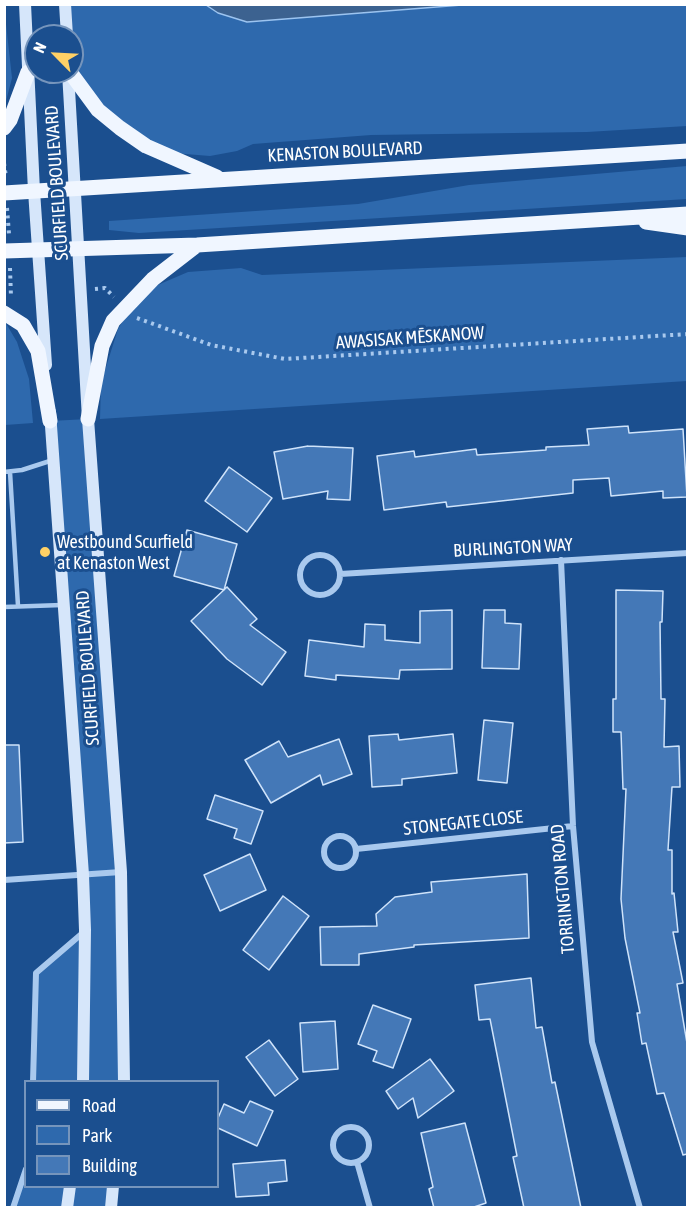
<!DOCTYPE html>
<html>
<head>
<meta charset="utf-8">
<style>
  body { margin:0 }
  #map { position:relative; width:692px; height:1212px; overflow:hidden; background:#1b4f8f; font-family:"Asap Condensed",sans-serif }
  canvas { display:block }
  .frame { position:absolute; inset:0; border:6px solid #fff; pointer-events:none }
  .legend { position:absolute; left:24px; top:1080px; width:195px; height:108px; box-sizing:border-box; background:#1b4f8f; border:2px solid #7695bc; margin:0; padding:8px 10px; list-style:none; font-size:18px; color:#fff }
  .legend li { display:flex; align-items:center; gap:12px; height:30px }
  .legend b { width:30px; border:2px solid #7695bc }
  .north { position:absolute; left:24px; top:24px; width:60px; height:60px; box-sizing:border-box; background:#1b4f8f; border:2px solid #7695bc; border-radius:50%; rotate:294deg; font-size:16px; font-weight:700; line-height:24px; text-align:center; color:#fff }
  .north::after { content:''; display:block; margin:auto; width:21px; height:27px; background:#ffd166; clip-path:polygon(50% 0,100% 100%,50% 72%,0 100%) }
</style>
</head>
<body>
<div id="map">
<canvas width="692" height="1212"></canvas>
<div class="frame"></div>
<ul class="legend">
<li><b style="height:8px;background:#f0f6ff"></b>Road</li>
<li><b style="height:16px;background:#2e69ad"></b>Park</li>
<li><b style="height:16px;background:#4478b7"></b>Building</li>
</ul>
<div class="north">N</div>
</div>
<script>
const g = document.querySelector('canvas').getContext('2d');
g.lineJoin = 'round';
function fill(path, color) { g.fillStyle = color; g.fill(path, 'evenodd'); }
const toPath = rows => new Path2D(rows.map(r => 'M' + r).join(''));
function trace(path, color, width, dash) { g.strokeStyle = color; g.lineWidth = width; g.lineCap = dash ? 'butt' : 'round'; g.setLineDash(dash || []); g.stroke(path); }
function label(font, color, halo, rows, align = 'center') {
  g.font = font + ' "Asap Condensed",sans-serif'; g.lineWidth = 6; g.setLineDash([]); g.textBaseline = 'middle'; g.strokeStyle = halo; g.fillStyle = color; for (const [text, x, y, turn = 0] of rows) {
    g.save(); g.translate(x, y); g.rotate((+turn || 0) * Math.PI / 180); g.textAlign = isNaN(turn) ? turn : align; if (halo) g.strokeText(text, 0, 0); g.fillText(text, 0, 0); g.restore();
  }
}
fill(toPath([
  [462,4,687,5,687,126,587,132,371,135,253,144,237,151,210,156,173,153,141,143,75,80,67,5,206,5,218,13,247,22],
  [4,6,12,78,5,105,4,105],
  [687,166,687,199,139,233,109,230,109,221,358,204,469,185],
  [687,257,687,381,100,419,101,383,118,329,130,310,153,287,188,272,241,268,262,275],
  [4,320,17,342,29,379,33,423,5,425],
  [88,419,121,872,124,1082,33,1082,36,973,85,930,50,421],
  [25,1169,26,1186,113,1187,111,1207,13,1208]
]), '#2e69ad');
const water = toPath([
  [206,5,462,5,247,22,218,13,206,5]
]);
fill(water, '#3c6290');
trace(water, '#9cc4f0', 1.5);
const building = toPath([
  [628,426,629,433,683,429,687,497,663,498,663,491,611,496,609,478,573,480,573,493,447,507,446,502,384,510,377,456,414,451,415,457,476,449,477,455,546,450,546,447,589,445,587,429,628,426],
  [308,446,353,448,350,500,327,499,328,491,283,499,274,452,308,446],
  [229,467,272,498,247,532,205,501,229,467],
  [187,530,237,544,224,590,174,576,187,530],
  [227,587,257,619,250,625,286,652,262,685,227,659,191,621,227,587],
  [616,590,663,591,662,622,660,622,661,699,665,699,664,747,679,746,680,787,672,787,668,850,672,850,672,894,674,893,678,932,673,932,683,983,677,984,687,1043,687,1154,683,1155,664,1093,657,1094,646,1043,642,1044,637,1013,640,1013,625,938,621,899,626,789,623,789,621,732,613,732,613,699,616,699,616,590],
  [452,610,452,669,400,670,399,679,336,675,336,680,305,676,309,640,364,647,365,624,385,625,385,640,420,643,420,611,452,610],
  [484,610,505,610,505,623,521,624,519,669,482,668,484,610],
  [484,720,513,723,507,783,478,780,484,720],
  [398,734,399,740,453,734,457,773,402,779,402,785,372,787,369,736,398,734],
  [339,739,352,774,323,785,320,775,271,803,245,760,279,741,288,757,339,739],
  [4,745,19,745,23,842,4,843,4,745],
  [215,795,263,811,251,844,234,838,237,829,207,819,215,795],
  [250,854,266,890,220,911,204,875,250,854],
  [527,874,529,938,414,945,414,947,359,954,359,965,321,965,320,927,377,926,376,914,395,897,432,892,431,882,527,874],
  [283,896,309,916,269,970,243,950,283,896],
  [531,978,536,1028,542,1027,552,1083,555,1082,581,1208,524,1208,513,1157,517,1156,490,1019,479,1020,475,985,531,978],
  [373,1005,411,1019,393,1068,373,1061,377,1051,358,1044,373,1005],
  [335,1021,338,1069,303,1072,300,1023,335,1021],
  [269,1040,298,1079,275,1096,246,1057,269,1040],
  [430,1059,454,1091,418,1118,413,1098,398,1109,386,1091,430,1059],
  [250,1101,273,1111,257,1146,218,1128,218,1118,224,1104,244,1113,250,1101],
  [465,1123,486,1203,471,1208,434,1208,429,1189,433,1187,421,1133,465,1123],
  [285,1160,287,1181,268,1183,269,1195,236,1197,233,1164,285,1160]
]);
fill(building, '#4478b7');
trace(building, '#cfe3fa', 1.5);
trace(toPath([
  [4,163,6,177],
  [7,208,9,234],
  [10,268,11,297],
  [95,289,105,288,114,297],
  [137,318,211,345,285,359,688,334]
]), '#a9c9ee', 4, [3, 4.5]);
trace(toPath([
  [4,472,22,470,53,460],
  [10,472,18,606],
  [4,607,62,605]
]), '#a9c9ee', 4.5);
trace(toPath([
  '300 575a20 20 0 1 1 40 0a20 20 0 1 1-40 0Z',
  [561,560,573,826,592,1042,640,1208],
  [340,574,688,553],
  '324 852a16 16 0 1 1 32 0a16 16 0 1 1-32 0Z',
  [356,849,573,826],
  [4,880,121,872],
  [33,1082,36,973,85,931],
  '333 1145a18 18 0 1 1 36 0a18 18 0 1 1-36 0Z',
  [357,1162,370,1208],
  [13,1208,26,1169]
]), '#a9c9ee', 6);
trace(toPath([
  [25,4,34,191,46,365],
  [65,4,67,36],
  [68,72,88,419,121,872,124,1082],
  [50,412,83,875,85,930,83,1082],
  [67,1208,70,1186],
  [111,1208,113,1186]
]), '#d6e6fa', 12);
trace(toPath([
  [70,72,98,110,120,128,146,146,217,177],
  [4,128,10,120,28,72],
  [4,193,688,151],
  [646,222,688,228],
  [4,251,197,245,688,214],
  [4,313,23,325,38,351,50,421],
  [88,419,102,346,113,321,153,279,197,245]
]), '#f0f6ff', 15);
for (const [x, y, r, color] of [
  [45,552,6,"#ffd166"]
]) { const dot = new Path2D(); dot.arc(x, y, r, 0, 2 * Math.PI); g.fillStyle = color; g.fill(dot); trace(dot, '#1b4f8f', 2); }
label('18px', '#fff', '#1b4f8f', [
  ["KENASTON BOULEVARD",345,152,-3],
  ["SCURFIELD BOULEVARD",57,183,-94],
  ["AWASISAK MĒSKANOW",410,338,-4],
  ["BURLINGTON WAY",513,548,-3],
  ["SCURFIELD BOULEVARD",88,668,-94],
  ["STONEGATE CLOSE",463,823,-6],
  ["TORRINGTON ROAD",563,889,-95]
]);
label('18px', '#fff', '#1b4f8f', [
  ["Westbound Scurfield",57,542],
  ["at Kenaston West",57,563]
], 'left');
</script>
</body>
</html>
